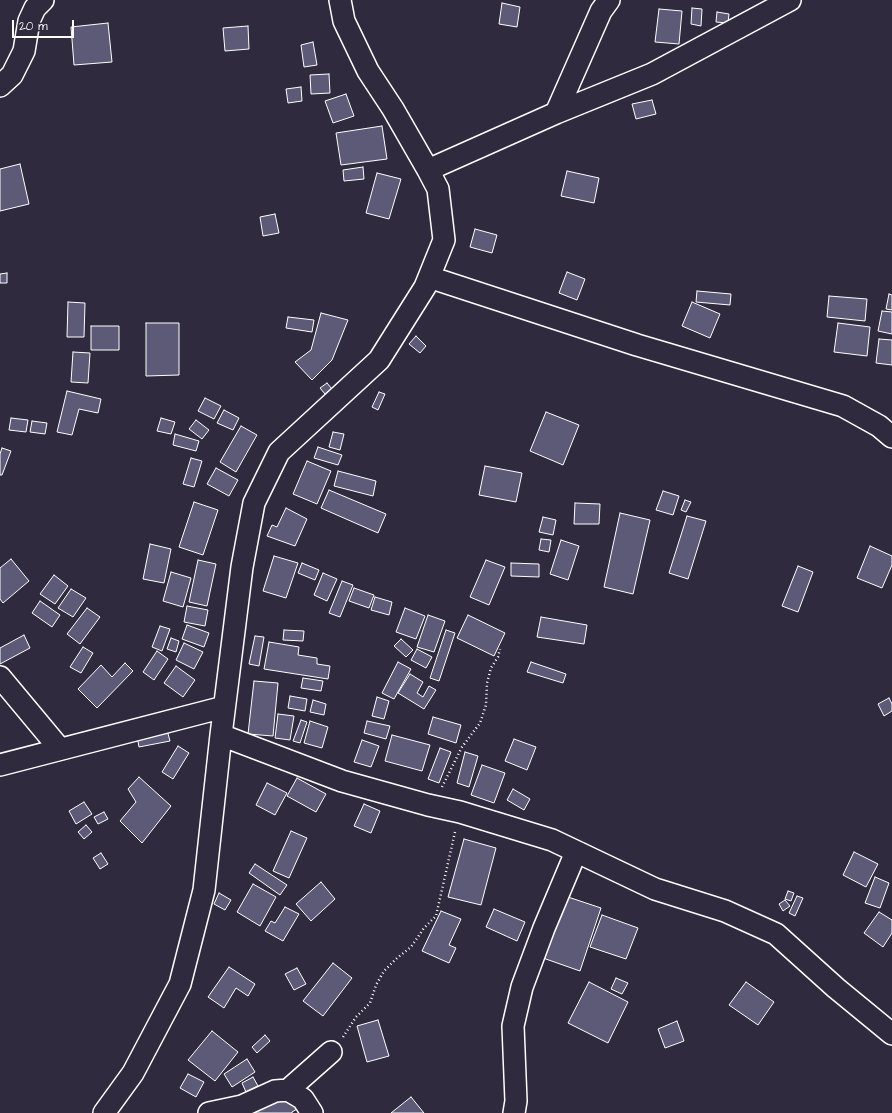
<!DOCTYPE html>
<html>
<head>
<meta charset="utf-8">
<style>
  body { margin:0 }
  #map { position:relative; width:892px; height:1113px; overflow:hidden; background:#2f2a3d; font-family:"Architects Daughter",sans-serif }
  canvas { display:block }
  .scale { position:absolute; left:12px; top:20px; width:62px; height:18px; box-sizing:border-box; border:2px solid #fff; border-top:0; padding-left:5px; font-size:12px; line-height:14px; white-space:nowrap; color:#fff; -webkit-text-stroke:3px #2f2a3d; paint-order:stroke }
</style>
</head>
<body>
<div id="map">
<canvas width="892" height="1113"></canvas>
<div class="scale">20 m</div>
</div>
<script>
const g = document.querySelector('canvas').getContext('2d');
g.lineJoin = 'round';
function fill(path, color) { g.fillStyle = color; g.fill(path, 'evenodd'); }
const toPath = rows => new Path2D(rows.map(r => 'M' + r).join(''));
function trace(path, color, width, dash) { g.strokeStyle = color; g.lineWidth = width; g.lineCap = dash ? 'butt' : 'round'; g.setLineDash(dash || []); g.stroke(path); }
const building = toPath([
  [502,3,520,7,517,27,499,24,502,3],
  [692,8,702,9,701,26,691,24,692,8],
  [659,9,682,11,679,44,655,42,659,9],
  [717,12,729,14,728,23,716,22,717,12],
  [108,23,112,62,74,65,71,27,108,23],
  [248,26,249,49,225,51,223,28,248,26],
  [313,42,317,65,304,67,301,45,313,42],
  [329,74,330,93,311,94,310,75,329,74],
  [301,87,302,101,288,103,286,89,301,87],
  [346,94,354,116,333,123,325,101,346,94],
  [652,100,656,114,636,119,632,104,652,100],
  [382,126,387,159,341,165,336,133,382,126],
  [20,164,29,204,0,211,0,169,20,164],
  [363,167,364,179,344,181,343,170,363,167],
  [567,171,599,178,594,203,561,196,567,171],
  [377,173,401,179,389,219,366,213,377,173],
  [275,214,279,233,263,236,260,217,275,214],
  [475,229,497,235,492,253,470,247,475,229],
  [567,272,585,279,577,300,559,293,567,272],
  [7,273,7,283,0,283,0,274,7,273],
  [697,291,731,294,730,305,696,302,697,291],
  [889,294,892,295,892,310,886,309,889,294],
  [829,296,867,299,865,321,827,317,829,296],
  [68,302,85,303,84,337,67,337,68,302],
  [692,302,720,314,710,338,682,326,692,302],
  [882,311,892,312,892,334,878,331,882,311],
  [321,313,348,320,332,360,312,380,295,362,311,350,321,313],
  [288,317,314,320,312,332,286,328,288,317],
  [146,323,179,323,179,375,146,376,146,323],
  [838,323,870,327,867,356,834,352,838,323],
  [91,326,119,326,119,350,91,350,91,326],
  [416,336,426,346,420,353,409,344,416,336],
  [879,339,892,340,892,365,876,363,879,339],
  [73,352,90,353,88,383,71,382,73,352],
  [327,383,332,389,325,394,320,388,327,383],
  [67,391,101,399,98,413,79,409,72,435,57,432,67,391],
  [379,392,385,394,378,410,372,407,379,392],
  [205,398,221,406,214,419,198,411,205,398],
  [224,410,239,418,233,430,217,423,224,410],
  [546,412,579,425,563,465,530,451,546,412],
  [11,418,28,420,26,432,9,430,11,418],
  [161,418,175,422,171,434,157,431,161,418],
  [196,420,209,430,202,439,189,429,196,420],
  [32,421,47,423,45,434,30,432,32,421],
  [241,426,257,435,236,472,220,462,241,426],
  [333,432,344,434,340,450,329,447,333,432],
  [175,434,199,441,196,451,173,445,175,434],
  [318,447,342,455,338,465,314,458,318,447],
  [2,448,11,451,2,475,0,475,0,454,2,448],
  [191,458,202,461,194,487,183,484,191,458],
  [307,461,331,471,317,504,293,494,307,461],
  [485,466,522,473,516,502,479,495,485,466],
  [216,468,238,480,229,496,207,484,216,468],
  [338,471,376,481,373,496,334,486,338,471],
  [329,490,386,514,378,533,321,508,329,490],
  [663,491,679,496,673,515,656,510,663,491],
  [685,500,691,502,686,512,681,510,685,500],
  [194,502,218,510,203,555,179,547,194,502],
  [575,503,600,504,599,524,574,524,575,503],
  [286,508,307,519,295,546,267,536,272,525,277,527,286,508],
  [620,513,650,520,633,594,604,587,620,513],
  [687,516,706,521,688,579,669,573,687,516],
  [543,517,556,520,553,535,539,532,543,517],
  [541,539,551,540,549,552,539,550,541,539],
  [561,540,579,546,568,580,550,574,561,540],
  [150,544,171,549,164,583,143,579,150,544],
  [870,546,892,556,892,565,882,588,857,578,870,546],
  [274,556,298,563,286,598,263,591,274,556],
  [11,559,29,581,3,603,0,599,0,568,11,559],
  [198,560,216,564,207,606,189,602,198,560],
  [486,560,505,567,489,605,470,597,486,560],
  [302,563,319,570,315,580,298,573,302,563],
  [511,563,539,564,539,577,511,576,511,563],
  [798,566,813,572,798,612,782,606,798,566],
  [171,572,191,578,183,607,163,601,171,572],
  [323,573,337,579,327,601,314,595,323,573],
  [54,575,68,586,55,604,40,594,54,575],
  [342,581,353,585,340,617,329,613,342,581],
  [354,588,374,595,369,608,349,601,354,588],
  [71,589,86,598,73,617,58,608,71,589],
  [375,597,392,602,389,615,371,610,375,597],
  [40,601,60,615,52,627,32,613,40,601],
  [187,606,208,610,205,626,184,622,187,606],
  [87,608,100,617,80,644,67,634,87,608],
  [405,608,425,616,416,639,396,632,405,608],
  [428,615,445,621,434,652,417,647,428,615],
  [468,615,505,633,494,656,457,638,468,615],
  [541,617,587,625,584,644,537,637,541,617],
  [187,625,209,633,204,647,182,639,187,625],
  [160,626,170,629,162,651,152,647,160,626],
  [284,630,304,631,303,641,283,640,284,630],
  [446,630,455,633,439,681,430,678,446,630],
  [24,635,30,648,0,664,0,648,24,635],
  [255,636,264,637,259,666,249,664,255,636],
  [171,638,179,641,176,652,167,649,171,638],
  [401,639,413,650,406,657,394,646,401,639],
  [269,642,299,647,298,655,317,658,317,664,330,666,328,679,264,669,269,642],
  [184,643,203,652,194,669,176,660,184,643],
  [83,647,93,653,81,673,70,667,83,647],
  [417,649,432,657,426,668,411,660,417,649],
  [157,651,168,659,154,680,143,672,157,651],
  [398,662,411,669,394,699,382,693,398,662],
  [531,662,566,674,563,683,527,672,531,662],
  [125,663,133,671,97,708,78,689,101,665,112,677,125,663],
  [176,666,195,680,183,697,164,683,176,666],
  [410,674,423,682,417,693,423,697,429,686,436,690,424,709,398,693,410,674],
  [303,678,323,681,321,691,301,688,303,678],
  [254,681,278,683,273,736,248,734,254,681],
  [290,696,307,699,305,711,288,708,290,696],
  [377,697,389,701,384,719,372,716,377,697],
  [889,698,892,704,892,711,884,716,878,704,889,698],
  [313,700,326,704,324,715,310,712,313,700],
  [278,714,294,716,290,740,275,738,278,714],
  [433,717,461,725,456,743,428,734,433,717],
  [301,720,307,722,300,743,293,741,301,720],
  [310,721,328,727,322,748,304,743,310,721],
  [367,721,390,726,386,739,364,733,367,721],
  [167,730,170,741,139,747,137,736,167,730],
  [392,735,430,745,422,771,385,761,392,735],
  [514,739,536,747,527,770,505,761,514,739],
  [362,740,379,746,371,767,354,762,362,740],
  [178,746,189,753,173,779,162,772,178,746],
  [440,748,451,752,439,783,428,779,440,748],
  [465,752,478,756,469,787,457,783,465,752],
  [482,765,505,773,494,803,471,795,482,765],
  [139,777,171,806,142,843,120,821,136,802,128,789,139,777],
  [297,778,326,794,316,812,287,796,297,778],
  [267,783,287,793,275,815,256,805,267,783],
  [513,789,530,799,524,810,507,800,513,789],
  [84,802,92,814,76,824,69,811,84,802],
  [364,804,380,811,371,833,354,826,364,804],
  [104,812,108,819,98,824,94,817,104,812],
  [86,825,92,832,84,839,78,832,86,825],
  [291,831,307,838,289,878,273,871,291,831],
  [464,839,496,848,481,905,448,897,464,839],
  [854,852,878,864,866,887,843,875,854,852],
  [101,853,108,864,100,869,93,858,101,853],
  [255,864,287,885,280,895,249,873,255,864],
  [875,877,889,883,880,908,865,903,875,877],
  [321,882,335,899,311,921,296,904,321,882],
  [253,884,276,897,260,926,237,912,253,884],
  [788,891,794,893,791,901,785,899,788,891],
  [219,893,231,900,225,910,214,904,219,893],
  [565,896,601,908,580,971,543,958,565,896],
  [797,896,803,898,795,916,789,913,797,896],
  [785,900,790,906,783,911,779,904,785,900],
  [285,907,299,914,283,941,265,931,271,921,275,923,285,907],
  [494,909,525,922,517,941,486,927,494,909],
  [441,911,461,919,449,945,456,948,449,963,422,951,441,911],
  [879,912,892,920,892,933,883,947,864,933,879,912],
  [602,915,638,928,626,959,590,947,602,915],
  [333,963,352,978,323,1016,303,1001,333,963],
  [229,967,255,984,248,996,236,988,224,1008,208,997,229,967],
  [297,968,306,984,294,990,285,974,297,968],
  [616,978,628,983,622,994,611,989,616,978],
  [589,982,628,1002,608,1043,568,1023,589,982],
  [746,982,774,1002,758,1025,729,1005,746,982],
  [378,1020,389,1056,367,1062,357,1026,378,1020],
  [677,1021,684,1041,665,1048,658,1029,677,1021],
  [212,1031,238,1052,215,1081,188,1060,212,1031],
  [265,1035,270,1041,257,1053,252,1047,265,1035],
  [247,1059,255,1072,232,1087,224,1074,247,1059],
  [188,1074,204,1082,196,1097,180,1088,188,1074],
  [253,1077,258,1086,246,1092,242,1083,253,1077],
  [290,1094,297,1109,292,1112,292,1113,250,1113,290,1094],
  [411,1097,424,1113,391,1113,411,1097]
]);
fill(building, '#5d5a77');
trace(building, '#fff', 1);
const minor = toPath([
  [0,86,12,75,24,51,29,21,35,8,43,0],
  [556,113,601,11,609,0],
  [428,170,556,113,652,74,790,0],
  [429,277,637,345,843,406,879,426,892,437],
  [0,677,60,749],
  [221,735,342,781,428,805,460,812,552,840,655,889,725,911,776,934,836,988,892,1034],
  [0,765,224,707],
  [288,1090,331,1052],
  [104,1113,133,1073,180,984,204,890,221,735,242,567,254,503,279,452,379,360,425,287,444,240,438,189,428,170,393,109,368,71,344,21,340,0],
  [209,1113,242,1106,275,1091,288,1090,303,1099,312,1113],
  [514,1113,516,1101,513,1026,522,987,544,928,576,852]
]);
trace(minor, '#fff', 24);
trace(toPath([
  [442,787,462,747,480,723,486,705,487,683,491,668,498,657,500,649],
  [343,1037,356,1017,370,1003,376,985,384,971,397,958,411,947,424,928,436,916,455,832]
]), '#fff', 2.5, [1, 3]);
trace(minor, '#2f2a3d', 21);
</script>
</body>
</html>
